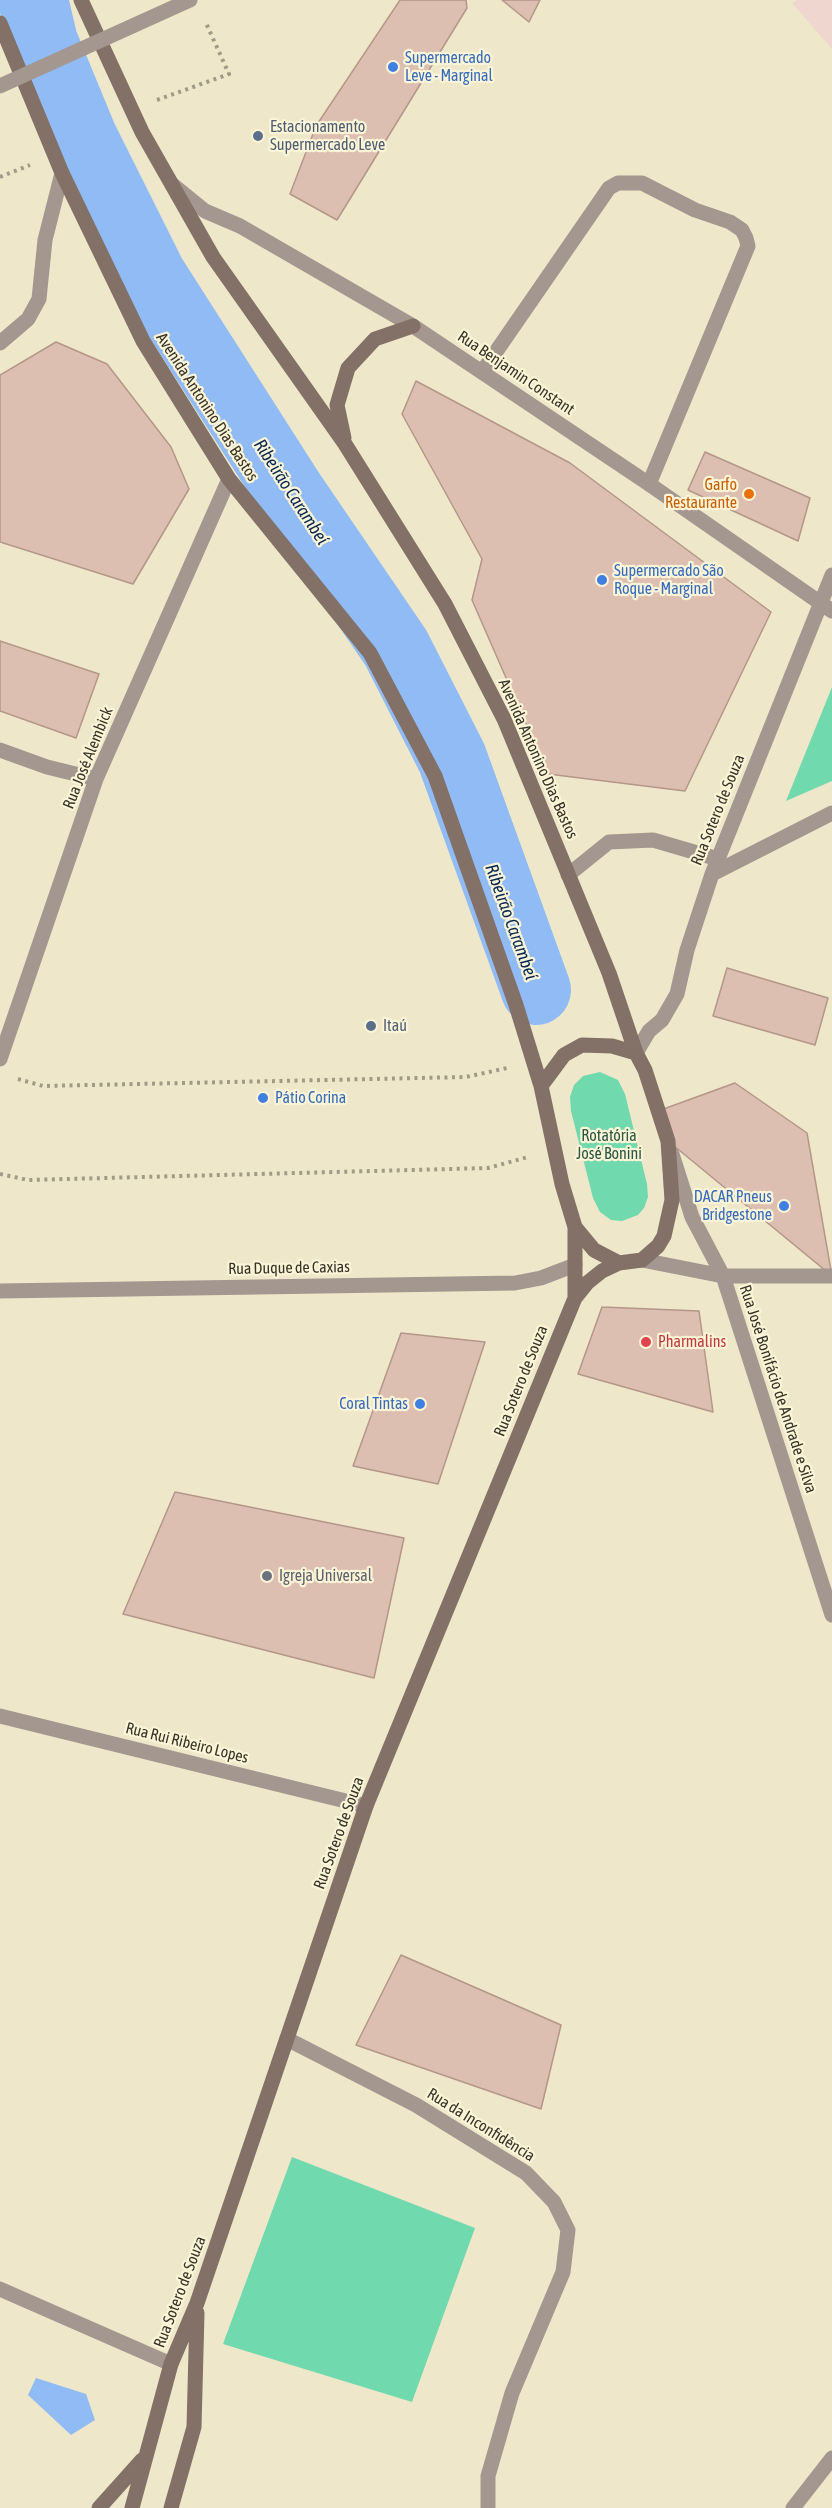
<!DOCTYPE html>
<html>
<head>
<meta charset="utf-8">
<style>
  body { margin:0 }
  canvas { display:block; background:#eee7c9 }
</style>
</head>
<body>
<canvas width="832" height="2508"></canvas>
<script>
const g = document.querySelector('canvas').getContext('2d');
g.lineJoin = 'round';
function fill(path, color) { g.fillStyle = color; g.fill(path, 'evenodd'); }
const toPath = rows => new Path2D(rows.map(r => 'M' + r).join(''));
function trace(path, color, width, dash) { g.strokeStyle = color; g.lineWidth = width; g.lineCap = dash ? 'butt' : 'round'; g.setLineDash(dash || []); g.stroke(path); }
function label(font, color, halo, rows, align = 'center') {
  g.font = font + ' "Asap Condensed",sans-serif'; g.lineWidth = 4.5; g.setLineDash([]); g.textBaseline = 'middle'; g.strokeStyle = halo; g.fillStyle = color; for (const [text, x, y, turn = 0] of rows) {
    g.save(); g.translate(x, y); g.rotate((+turn || 0) * Math.PI / 180); g.textAlign = isNaN(turn) ? turn : align; if (halo) g.strokeText(text, 0, 0); g.fillText(text, 0, 0); g.restore();
  }
}
fill(toPath([
  [798,0,832,0,832,49,792,3]
]), '#efd6cf');
fill(toPath([
  [832,687,832,781,786,801],
  [600,1072,618,1080,625,1094,647,1184,648,1197,644,1208,638,1215,622,1221,611,1220,600,1212,593,1198,571,1111,570,1097,574,1085,583,1076],
  [292,2157,475,2228,412,2402,223,2344]
]), '#71d9ae');
fill(toPath([
  [36,2378,86,2394,95,2420,71,2435,28,2395]
]), '#90bbf5');
trace(toPath([
  [33,0,43,42,83,139,151,275,291,494,396,648,452,758,536,990]
]), '#90bbf5', 70);
const building = toPath([
  [400,0,466,0,467,8,337,220,290,194,316,126,400,0],
  [502,0,540,0,529,22,502,0],
  [56,342,107,364,171,447,189,489,133,584,0,542,0,375,56,342],
  [416,381,570,463,771,612,685,791,548,774,472,600,482,559,402,414,416,381],
  [705,452,810,498,798,541,688,490,705,452],
  [0,641,99,674,76,738,0,711,0,641],
  [727,968,828,998,815,1045,713,1016,727,968],
  [735,1083,807,1133,832,1276,668,1141,658,1111,735,1083],
  [602,1307,699,1311,713,1412,578,1374,602,1307],
  [401,1333,485,1342,438,1484,353,1466,401,1333],
  [175,1492,404,1538,374,1678,123,1614,175,1492],
  [401,1955,561,2025,541,2109,356,2045,401,1955]
]);
fill(building, '#ddbfb1');
trace(building, '#b49789', 1.5);
trace(toPath([
  [157,100,229,74,206,23],
  [0,177,30,165],
  [18,1079,43,1086,466,1077,507,1068],
  [0,1174,28,1180,488,1168,528,1157]
]), '#a09b85', 4, [3, 4.5]);
trace(toPath([
  [482,372,609,188,618,183,642,183,695,210,730,222,742,230,746,238,748,246,649,484],
  [568,875,609,842,653,840,718,859]
]), '#a49790', 15);
trace(toPath([
  [173,185,205,211,240,226,413,326,649,484,832,611],
  [0,343,28,319,39,299,45,240,62,173],
  [0,750,47,767,96,779],
  [712,874,832,813],
  [636,1053,649,1031,662,1020,677,994,687,950,712,874,832,575],
  [0,1059,96,779,229,479],
  [672,1154,692,1217,723,1276,832,1615],
  [642,1260,723,1276,832,1276],
  [0,1291,515,1283,541,1278,575,1265],
  [0,1716,366,1806],
  [287,2039,416,2105,526,2173,554,2202,568,2230,563,2272,512,2393,488,2476,488,2508],
  [0,2289,171,2364],
  [793,2508,832,2458]
]), '#a49790', 15);
trace(toPath([
  [81,0,142,132,213,257,345,444,445,604,504,719,609,973,636,1053,645,1070,668,1141,672,1200,664,1236,658,1246,642,1260,619,1263,594,1250,575,1227,562,1184,541,1086,564,1055,582,1045,612,1046,636,1053],
  [0,23,62,173,143,341,229,479,370,653,435,776,516,1005,541,1086],
  [344,438,337,405,348,368,375,339,413,326],
  [575,1298,587,1283,602,1271,619,1263],
  [99,2508,142,2460],
  [132,2508,171,2364,197,2303,366,1806,575,1298,575,1227],
  [171,2508,194,2427,197,2313]
]), '#837067', 15);
trace(toPath([
  [0,86,190,0]
]), '#a49790', 15);
for (const [x, y, r, color] of [
  [393,67,6,"#3f7fe0"],
  [258,136,6,"#5c6f8a"],
  [749,494,6,"#e8710a"],
  [602,580,6,"#3f7fe0"],
  [371,1026,6,"#5c6f8a"],
  [263,1098,6,"#3f7fe0"],
  [784,1206,6,"#3f7fe0"],
  [646,1342,6,"#e0444e"],
  [420,1404,6,"#3f7fe0"],
  [267,1576,6,"#6b7280"]
]) { const dot = new Path2D(); dot.arc(x, y, r, 0, 2 * Math.PI); g.fillStyle = color; g.fill(dot); trace(dot, '#fbf4d6', 2); }
label('16px', '#366cbe', '#fbf4d6', [
  ["Supermercado",405,58],
  ["Leve - Marginal",405,76],
  ["Supermercado São",614,571],
  ["Roque - Marginal",614,589],
  ["Pátio Corina",275,1098],
  ["DACAR Pneus",772,1197,"right"],
  ["Bridgestone",772,1215,"right"],
  ["Coral Tintas",408,1404,"right"]
], 'left');
label('16px', '#4e5e75', '#fbf4d6', [
  ["Estacionamento",270,127],
  ["Supermercado Leve",270,145],
  ["Itaú",383,1026]
], 'left');
label('16px', '#373429', '#fbf4d6', [
  ["Rua Benjamin Constant",516,373,34],
  ["Avenida Antonino Dias Bastos",207,407,57],
  ["Rua José Alembick",88,758,-68],
  ["Avenida Antonino Dias Bastos",538,759,66],
  ["Rua Sotero de Souza",718,810,-68],
  ["Rua Duque de Caxias",289,1268,-1],
  ["Rua Sotero de Souza",521,1381,-68],
  ["Rua José Bonifácio de Andrade e Silva",778,1389,72],
  ["Rua Rui Ribeiro Lopes",187,1743,14],
  ["Rua Sotero de Souza",339,1833,-70],
  ["Rua da Inconfidência",481,2125,32],
  ["Rua Sotero de Souza",180,2292,-69]
]);
label('16px', '#c56008', '#fbf4d6', [
  ["Garfo",737,485],
  ["Restaurante",737,503]
], 'right');
label('16px', '#2a5744', '#fbf4d6', [
  ["Rotatória",609,1136],
  ["José Bonini",609,1154]
]);
label('16px', '#be3a42', '#fbf4d6', [
  ["Pharmalins",658,1342]
], 'left');
label('16px', '#5b616d', '#fbf4d6', [
  ["Igreja Universal",279,1576]
], 'left');
label('italic 18px', '#052854', '#fbf4d6', [
  ["Ribeirão Carambeí",291,492,57],
  ["Ribeirão Carambeí",511,922,70]
]);
</script>
</body>
</html>
